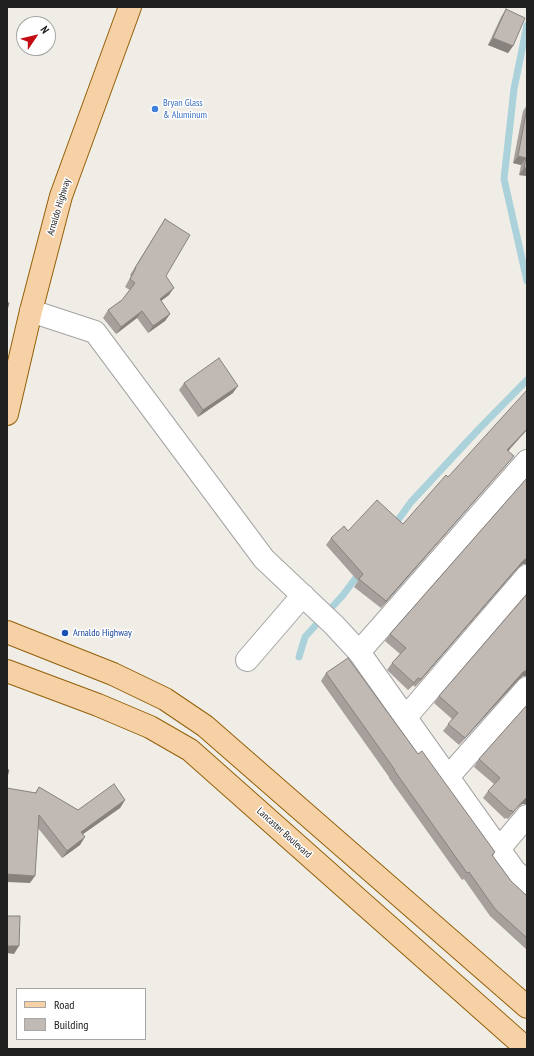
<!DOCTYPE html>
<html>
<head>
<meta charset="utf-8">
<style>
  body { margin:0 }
  #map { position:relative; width:534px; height:1056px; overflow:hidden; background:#f0ede7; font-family:"PT Sans Narrow",sans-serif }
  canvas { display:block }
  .frame { position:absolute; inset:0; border:8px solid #202020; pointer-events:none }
  .legend { position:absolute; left:16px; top:988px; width:130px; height:52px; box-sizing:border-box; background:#fff; border:1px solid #a6a6a6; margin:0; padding:5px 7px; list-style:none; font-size:12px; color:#202020 }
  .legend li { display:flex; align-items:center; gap:8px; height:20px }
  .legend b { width:20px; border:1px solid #a6a6a6 }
  .north { position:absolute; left:16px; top:16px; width:40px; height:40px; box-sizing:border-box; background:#fff; border:1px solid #a6a6a6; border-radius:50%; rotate:55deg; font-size:11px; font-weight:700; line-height:16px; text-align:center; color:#202020 }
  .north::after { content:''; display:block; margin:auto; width:14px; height:18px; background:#c40c13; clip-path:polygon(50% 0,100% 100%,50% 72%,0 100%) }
</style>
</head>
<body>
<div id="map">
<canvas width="534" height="1056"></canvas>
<div class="frame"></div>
<ul class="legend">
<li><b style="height:5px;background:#f7d1a6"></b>Road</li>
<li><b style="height:11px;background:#c1b9b4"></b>Building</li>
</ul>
<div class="north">N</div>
</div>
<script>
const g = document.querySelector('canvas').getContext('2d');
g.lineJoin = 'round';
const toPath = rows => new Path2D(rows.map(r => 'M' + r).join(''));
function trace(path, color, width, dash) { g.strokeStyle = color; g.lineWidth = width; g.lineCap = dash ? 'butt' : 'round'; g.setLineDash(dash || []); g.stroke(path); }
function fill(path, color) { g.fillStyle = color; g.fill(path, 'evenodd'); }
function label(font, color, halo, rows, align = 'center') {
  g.font = font + ' "PT Sans Narrow",sans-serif'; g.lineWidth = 3; g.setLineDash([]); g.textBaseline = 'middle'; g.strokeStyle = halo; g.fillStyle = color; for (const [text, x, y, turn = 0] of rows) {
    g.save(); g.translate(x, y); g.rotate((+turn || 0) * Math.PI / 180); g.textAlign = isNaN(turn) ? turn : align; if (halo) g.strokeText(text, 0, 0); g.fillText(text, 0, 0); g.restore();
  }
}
trace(toPath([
  [527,25,514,89,504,179,527,281],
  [393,527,411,502,478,430,527,380],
  [299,657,305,637,343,595,361,571]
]), '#abd2db', 7);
const minor = toPath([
  [31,311,95,332,264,559,334,625,359,652,514,870,527,883],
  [359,652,527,461],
  [247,660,303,595],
  [406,717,527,576],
  [448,777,527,688],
  [499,849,527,816]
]);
const major = toPath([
  [7,414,31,311,61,196,130,7],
  [7,632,113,674,165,699,205,726,527,1007],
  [7,671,98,705,150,727,190,750,527,1049]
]);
trace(minor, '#a4a4a4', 24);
trace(major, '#936009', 24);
trace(minor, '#fff', 22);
trace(major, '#f7d1a6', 22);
fill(toPath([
  [506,9,513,46,508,53,488,45,501,17],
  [527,105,527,176,519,175,521,165,513,163,523,111],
  [165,219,166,276,169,295,161,301,170,314,165,321,148,333,137,318,116,334,103,318,108,310,122,300,130,290,125,287,131,276,130,275],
  [184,383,233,393,198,417,179,390],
  [508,451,508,463,381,608,354,587,358,581,326,545,331,538,348,531,403,524,448,477],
  [527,478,527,564,523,564,518,568,415,687,413,685,408,690,387,670,392,663,400,654,385,641,390,634],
  [326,673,418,754,495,852,493,856,511,881,527,896,527,950,490,916,464,879,462,880,389,778,389,777,321,681],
  [523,676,518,680,459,745,443,731,452,719,434,703,439,696],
  [527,705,522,804,517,808,508,819,506,818,505,819,483,798,488,791,494,784,474,767,479,759],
  [39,787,78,810,125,800,120,808,83,834,80,845,62,858,38,828,30,883,35,793]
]), '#a69f9b');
fill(toPath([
  [493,38,513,46,508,53,488,45],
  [518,156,526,158,521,165,513,163],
  [524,168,527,168,527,176,519,175],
  [174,288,169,295,154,306,160,299],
  [142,311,137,318,116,334,121,327],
  [170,314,165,321,148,333,153,326],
  [238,386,233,393,198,417,203,410],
  [527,429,527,430,502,458,507,450],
  [514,456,508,463,381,608,386,601],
  [527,558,527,564,523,564,518,568,415,687,421,679,523,561],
  [527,670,527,676,523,676,518,680,459,745,465,738,523,672],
  [418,678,413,685,408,690,414,683],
  [527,797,527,804,522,804,517,808,508,819,513,812,523,801],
  [125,800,120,808,76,839,81,832],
  [85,837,80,845,62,858,67,851],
  [7,874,35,876,30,883,7,882],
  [7,946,19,946,14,954,7,953]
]), '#87827e');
const building = toPath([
  [506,9,525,18,513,46,493,38,506,9],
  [527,108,527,168,524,168,526,158,518,156,527,108],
  [165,219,190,235,166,276,174,288,160,299,170,314,153,326,142,311,121,327,108,310,122,300,135,283,130,279,136,268,135,268,165,219],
  [7,302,9,303,7,310,7,302],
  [219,358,238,386,203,410,184,383,219,358],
  [527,390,527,429,507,450,514,456,386,601,359,579,363,574,331,538,344,526,348,531,377,500,403,524,446,475,448,477,527,390],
  [527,478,527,558,523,561,421,679,418,678,414,683,392,663,406,648,390,634,527,478],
  [527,594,527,670,523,672,465,738,448,724,458,713,439,696,527,594],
  [348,658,418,754,422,751,495,852,492,855,511,881,527,896,527,938,495,909,469,872,467,873,394,770,395,770,326,673,348,658],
  [527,705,527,797,523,801,513,812,511,810,510,811,488,791,500,778,479,759,527,705],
  [7,769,9,770,7,777,7,769],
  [114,784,125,800,81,832,85,837,67,851,39,815,35,876,7,874,7,788,36,793,39,787,78,810,114,784],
  [7,916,20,916,19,946,7,946,7,916]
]);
fill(building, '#c1b9b4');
trace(building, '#87827e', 1);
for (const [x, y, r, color] of [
  [155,109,4,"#3f7fe0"],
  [65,633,4,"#1a4fb4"]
]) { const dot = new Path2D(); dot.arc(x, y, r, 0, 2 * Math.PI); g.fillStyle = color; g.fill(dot); trace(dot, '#fff', 1.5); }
label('10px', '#366cbe', '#fff', [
  ["Bryan Glass",163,103],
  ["& Aluminum",163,115]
], 'left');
label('10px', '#202020', '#fff', [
  ["Arnaldo Highway",59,207,-73],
  ["Lancaster Boulevard",284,833,42]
]);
label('10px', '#164399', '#fff', [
  ["Arnaldo Highway",73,633]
], 'left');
</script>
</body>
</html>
